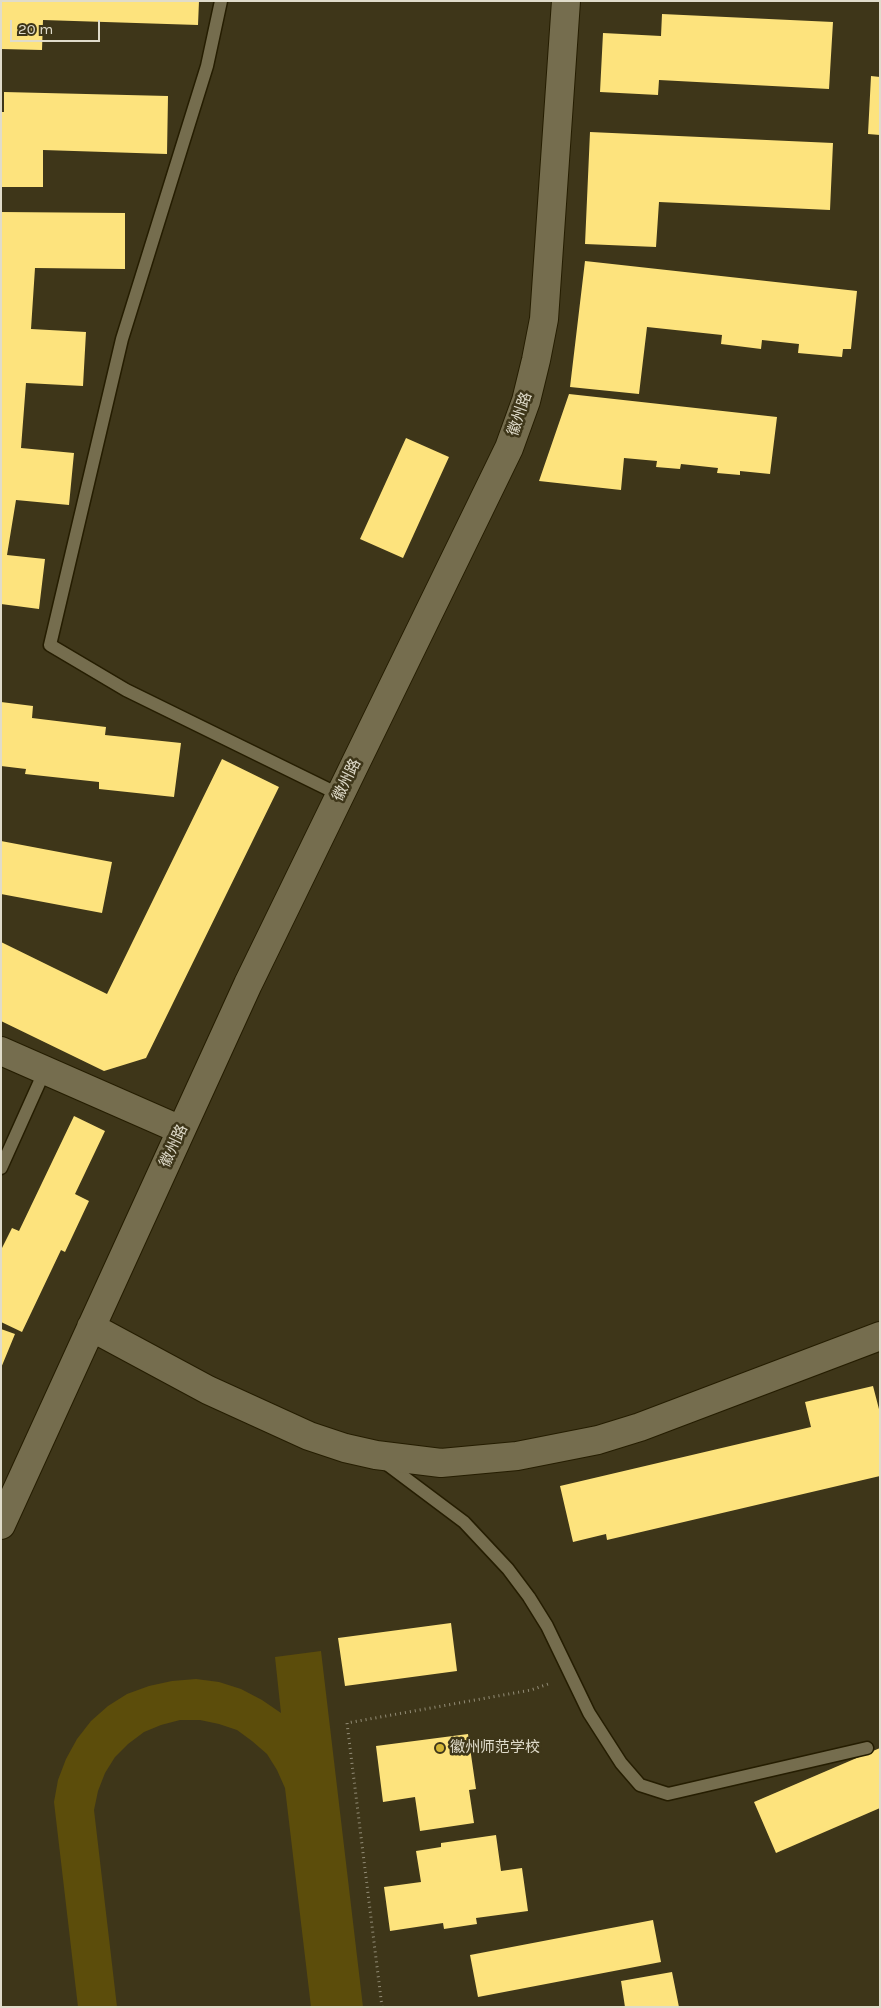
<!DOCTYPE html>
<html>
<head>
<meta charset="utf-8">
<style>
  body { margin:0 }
  #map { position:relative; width:881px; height:2008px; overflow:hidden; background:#3e3619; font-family:Karla,sans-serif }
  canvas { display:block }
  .frame { position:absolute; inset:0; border:2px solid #e0dccb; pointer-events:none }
  .scale { position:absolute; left:10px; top:20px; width:90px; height:22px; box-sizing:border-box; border:2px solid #e0dccb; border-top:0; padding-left:6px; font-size:15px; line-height:18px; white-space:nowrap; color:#e0dccb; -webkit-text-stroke:4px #3e3619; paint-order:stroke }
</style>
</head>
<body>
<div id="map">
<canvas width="881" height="2008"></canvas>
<div class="frame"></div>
<div class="scale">20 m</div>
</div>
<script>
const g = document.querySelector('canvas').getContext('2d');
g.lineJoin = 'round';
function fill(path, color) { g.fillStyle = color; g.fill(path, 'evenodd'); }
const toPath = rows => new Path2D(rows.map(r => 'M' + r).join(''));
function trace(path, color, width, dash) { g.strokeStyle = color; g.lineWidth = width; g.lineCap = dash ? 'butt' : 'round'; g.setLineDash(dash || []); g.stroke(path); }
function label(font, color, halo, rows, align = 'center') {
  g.font = font + ' Karla,"Noto Sans SC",sans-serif'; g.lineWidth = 5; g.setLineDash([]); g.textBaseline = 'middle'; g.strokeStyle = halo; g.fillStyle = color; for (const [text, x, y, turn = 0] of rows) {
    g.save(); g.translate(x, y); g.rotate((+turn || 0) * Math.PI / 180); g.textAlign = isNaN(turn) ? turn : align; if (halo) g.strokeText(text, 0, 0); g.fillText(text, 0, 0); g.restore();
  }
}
fill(toPath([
  [321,1651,363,2007,311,2007,285,1788,277,1770,267,1754,252,1741,237,1730,219,1724,200,1720,180,1720,161,1725,144,1732,128,1744,115,1757,105,1773,98,1791,94,1810,117,2007,78,2007,54,1802,58,1780,66,1759,77,1739,91,1721,108,1706,127,1694,149,1686,172,1681,196,1679,219,1682,241,1689,262,1700,281,1713,275,1657]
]), '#5c4d0b');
fill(toPath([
  [1,1,199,1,198,25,43,20,42,50,1,49],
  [662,14,833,22,829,89,659,80,658,95,600,92,603,33,661,36],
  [871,76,880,77,880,135,868,134],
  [4,92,168,96,167,154,43,150,43,187,1,187,1,112,4,112],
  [590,132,833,143,830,210,659,202,656,247,585,244],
  [1,212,125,213,125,269,35,268,31,329,86,332,83,386,26,383,21,448,74,453,69,505,16,500,7,555,45,559,39,609,1,604],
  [585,261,857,291,851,349,843,349,842,357,798,353,799,344,762,340,761,349,721,344,722,335,647,327,639,394,570,387],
  [569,394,777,417,770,474,740,471,740,475,717,473,718,468,681,464,680,469,656,467,657,461,624,458,621,490,539,481],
  [406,438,449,457,403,558,360,539],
  [1,702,33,706,32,718,106,727,105,735,181,743,174,797,99,789,99,782,25,774,26,769,1,766],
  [222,759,279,787,146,1058,104,1071,1,1021,1,942,107,994],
  [1,841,112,862,102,913,1,894],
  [74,1116,105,1131,75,1194,89,1201,65,1252,61,1250,22,1332,1,1322,1,1250,12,1228,19,1231],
  [1,1329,15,1334,1,1368],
  [873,1386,880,1413,880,1476,607,1540,606,1534,573,1542,560,1486,811,1427,805,1402],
  [451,1623,457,1671,345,1686,338,1638],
  [468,1734,476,1789,469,1790,474,1823,420,1831,415,1797,383,1802,376,1746],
  [880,1748,880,1808,776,1853,754,1802],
  [496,1835,501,1871,522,1868,528,1911,476,1918,477,1924,444,1929,443,1923,390,1931,384,1887,421,1882,416,1851,441,1847,441,1843],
  [653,1920,661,1962,478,1997,470,1955],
  [672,1972,679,2007,625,2007,621,1981]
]), '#fde37d');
const lane = toPath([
  [221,1,207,66,122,339,50,645,126,690,340,795],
  [1,1168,45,1070],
  [384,1462,464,1522,508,1569,529,1597,547,1626,589,1713,621,1763,640,1785,668,1794,867,1748]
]);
const secondary = toPath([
  [1,1051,181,1130],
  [91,1327,208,1390,309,1436,345,1448,376,1455,441,1463,517,1456,598,1440,640,1427,880,1336],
  [1,1525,248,984,509,448,526,401,536,360,544,319,566,1]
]);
trace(lane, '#251d01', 15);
trace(secondary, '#251d01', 30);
trace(toPath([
  [382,2007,347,1723,531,1690,551,1683]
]), '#938d77', 3, [1, 4]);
trace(lane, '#756d4e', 12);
trace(secondary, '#756d4e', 28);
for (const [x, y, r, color] of [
  [440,1748,5,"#d4b635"]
]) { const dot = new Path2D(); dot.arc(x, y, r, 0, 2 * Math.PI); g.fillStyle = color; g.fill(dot); trace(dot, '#3e3619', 2); }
label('15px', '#e0dccb', '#3e3619', [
  ["徽州路",520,414,-71],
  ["徽州路",347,780,-64],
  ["徽州路",174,1146,-65]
]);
label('15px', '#e0dccb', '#3e3619', [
  ["徽州师范学校",450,1748]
], 'left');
</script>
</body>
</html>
